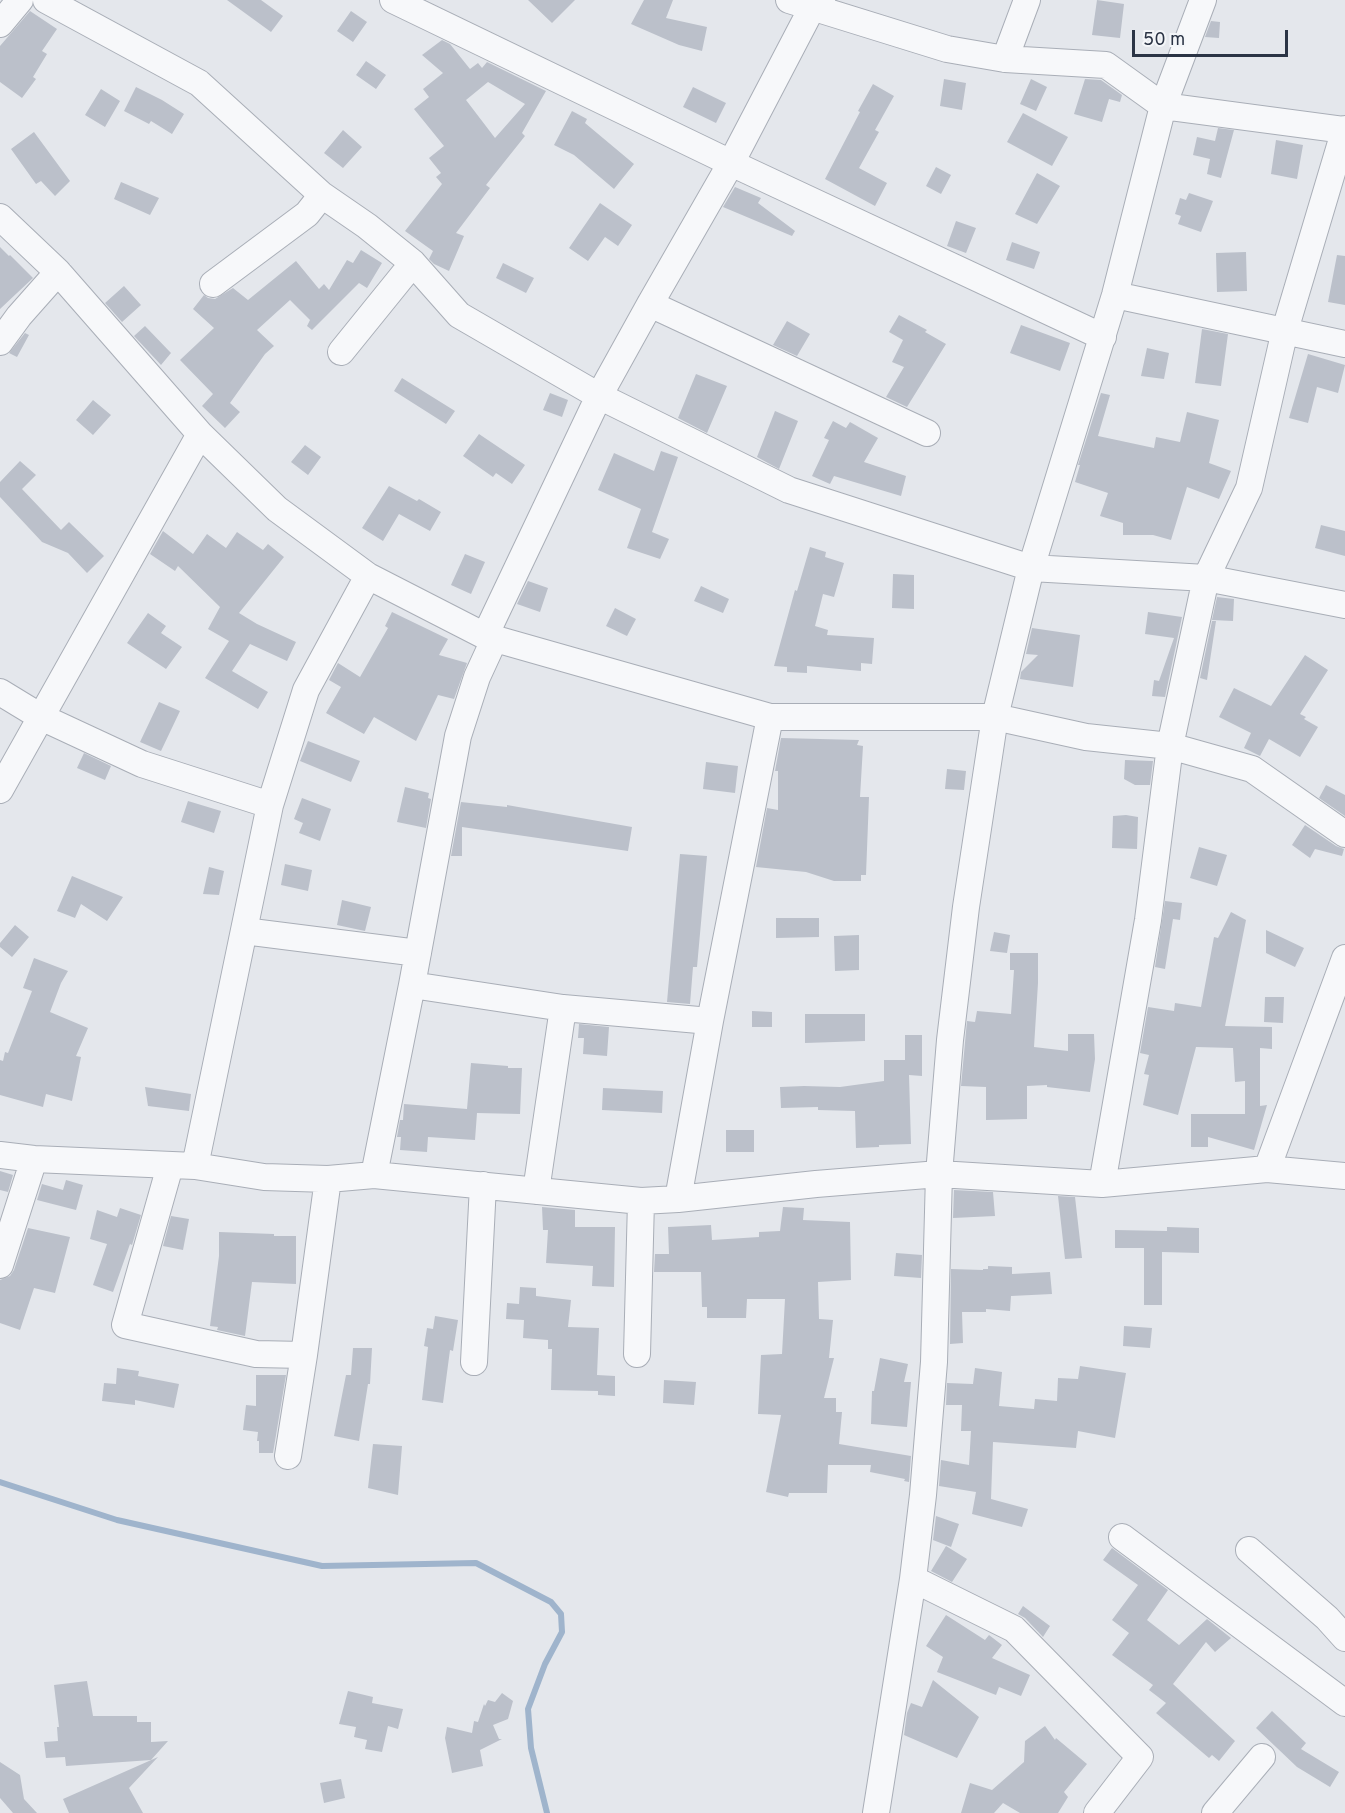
<!DOCTYPE html>
<html>
<head>
<meta charset="utf-8">
<style>
  body { margin:0 }
  #map { position:relative; width:1345px; height:1813px; overflow:hidden; background:#e4e7ec; font-family:Overpass,sans-serif }
  canvas { display:block }
  .scale { position:absolute; left:1132px; top:30px; width:156px; height:27px; box-sizing:border-box; border:3px solid #2b3445; border-top:0; padding-left:8px; font-size:18px; line-height:21px; white-space:nowrap; color:#2b3445; -webkit-text-stroke:4px #f4f6f9; paint-order:stroke }
</style>
</head>
<body>
<div id="map">
<canvas width="1345" height="1813"></canvas>
<div class="scale">50 m</div>
</div>
<script>
const g = document.querySelector('canvas').getContext('2d');
g.lineJoin = 'round';
const toPath = rows => new Path2D(rows.map(r => 'M' + r).join(''));
function trace(path, color, width, dash) { g.strokeStyle = color; g.lineWidth = width; g.lineCap = dash ? 'butt' : 'round'; g.setLineDash(dash || []); g.stroke(path); }
function fill(path, color) { g.fillStyle = color; g.fill(path, 'evenodd'); }
trace(toPath([
  [0,1482,117,1520,322,1566,476,1563,551,1602,561,1614,562,1632,545,1664,528,1709,531,1748,547,1813]
]), '#9fb4cc', 6);
fill(toPath([
  [227,0,261,0,283,16,271,32],
  [528,0,575,0,552,23],
  [644,0,673,0,666,18,707,27,702,51,679,45,631,24],
  [1097,0,1124,4,1120,38,1092,35],
  [30,11,57,29,42,51,47,54,33,77,36,79,22,98,0,82,0,46],
  [351,11,367,22,353,42,337,31],
  [1211,21,1220,22,1219,38,1205,37],
  [442,40,450,44,470,69,478,63,482,68,487,62,546,91,522,133,525,136,486,185,490,188,456,233,464,236,449,271,434,264,429,259,433,251,405,231,442,184,436,177,441,173,429,158,444,146,414,109,429,97,423,89,443,73,422,55],
  [488,82,525,104,495,138,466,100],
  [366,61,386,75,376,89,356,75],
  [944,79,966,83,962,110,940,106],
  [1031,79,1047,87,1036,111,1020,104],
  [1085,79,1101,80,1122,95,1120,102,1109,99,1102,122,1074,114],
  [873,84,894,96,875,130,879,132,859,168,887,183,875,206,825,179,860,112,858,111],
  [136,87,162,100,184,114,172,134,151,121,149,124,124,111],
  [693,87,726,103,716,123,683,107],
  [101,89,120,101,105,127,85,115],
  [572,111,587,119,585,123,634,164,614,189,574,155,554,145],
  [1023,113,1068,137,1052,166,1007,142],
  [1218,128,1234,130,1221,178,1207,174,1210,159,1193,155,1197,137,1215,141],
  [343,130,362,147,343,168,324,153],
  [34,132,70,181,55,196,41,181,36,184,11,149],
  [1276,140,1303,145,1297,179,1271,174],
  [936,167,951,175,941,194,926,186],
  [1037,173,1060,186,1037,224,1015,214],
  [121,182,159,198,150,215,114,199],
  [735,187,761,198,758,203,795,231,792,236,723,207],
  [1189,193,1213,201,1201,232,1178,224,1181,216,1175,214,1180,198,1186,200],
  [600,203,632,225,618,246,605,237,588,261,569,248],
  [956,221,976,228,966,253,947,246],
  [1012,242,1040,252,1034,269,1006,260],
  [0,247,9,256,10,255,33,278,0,309],
  [361,250,382,263,367,288,359,283,312,330,307,326,310,320,290,300,257,330,274,346,265,354,230,403,240,412,225,428,202,406,213,394,180,360,214,328,193,309,204,295,208,298,215,299,233,288,248,300,296,261,319,289,324,284,329,290,347,260,353,263],
  [1246,252,1247,291,1217,292,1216,253],
  [1337,255,1345,256,1345,305,1328,302],
  [503,263,534,278,526,293,496,278],
  [124,286,141,305,122,322,105,303],
  [899,315,927,330,925,332,946,344,907,407,886,397,904,367,892,362,903,340,889,332],
  [787,321,810,334,797,356,773,345],
  [1021,325,1070,343,1060,371,1010,353],
  [145,326,171,353,161,365,134,336],
  [1202,329,1228,334,1221,386,1195,383],
  [25,333,29,335,17,357,9,353],
  [1147,348,1169,353,1164,379,1141,376],
  [1308,354,1345,365,1338,393,1317,387,1308,423,1289,418],
  [696,374,727,386,707,433,678,418],
  [402,378,455,411,446,424,394,391],
  [550,393,568,400,562,417,543,410],
  [1101,393,1110,395,1098,436,1154,448,1156,437,1180,442,1187,412,1219,420,1209,463,1231,471,1219,499,1187,487,1171,540,1153,535,1123,535,1123,523,1100,516,1108,493,1075,482,1080,465,1078,465],
  [93,400,111,415,93,435,76,420],
  [775,411,798,421,779,469,757,457],
  [833,421,846,428,850,422,878,438,864,462,906,476,901,496,834,476,830,484,812,476,829,440,824,438],
  [479,434,525,465,512,484,496,473,493,477,463,456],
  [305,445,321,457,308,475,291,462],
  [661,451,678,457,652,532,669,539,660,559,627,548,641,509,598,490,614,453,654,471],
  [20,461,36,475,22,489,61,530,69,522,104,556,87,573,68,553,42,542,0,497,0,482],
  [389,486,417,501,419,499,441,512,430,531,399,514,383,541,362,528],
  [1321,525,1345,531,1345,556,1315,548],
  [163,531,193,554,207,534,226,548,237,532,263,550,268,544,284,557,239,613,257,624,296,642,287,661,250,644,232,671,268,692,258,709,205,678,229,641,208,629,220,607,178,566,175,571,150,554],
  [810,547,826,552,825,557,844,563,834,597,823,594,815,626,828,630,827,635,874,638,872,664,861,663,861,671,807,666,807,673,787,672,787,667,774,666,795,590,797,591],
  [465,554,485,562,471,594,451,585],
  [893,574,914,575,914,609,892,608],
  [528,581,548,588,540,612,517,604],
  [701,586,729,599,723,613,694,601],
  [1217,597,1234,599,1233,621,1212,620],
  [615,608,636,619,627,636,606,626],
  [392,612,448,639,439,655,467,663,454,699,438,695,416,741,374,717,364,734,326,713,341,687,329,680,338,663,360,677,388,628,385,626],
  [1148,612,1182,617,1165,697,1152,696,1154,680,1159,681,1174,638,1145,634],
  [148,613,166,626,161,633,182,647,166,669,127,643],
  [1212,621,1216,621,1207,680,1200,678],
  [1032,628,1080,635,1073,687,1020,679,1021,672,1038,655,1026,654],
  [1305,655,1328,670,1300,714,1306,717,1304,719,1318,727,1300,757,1269,739,1260,756,1244,748,1251,733,1219,717,1234,688,1271,706],
  [159,702,180,711,161,751,140,742],
  [781,738,859,740,857,745,863,746,860,797,869,797,866,875,861,875,861,881,834,881,806,872,756,867,767,808,778,810,778,771,775,771],
  [308,741,360,761,351,782,300,761],
  [84,753,111,766,105,780,77,768],
  [1125,760,1153,761,1150,785,1135,785,1124,779],
  [706,762,738,766,735,793,703,789],
  [947,769,966,771,964,790,945,789],
  [1326,785,1345,795,1345,816,1319,798],
  [405,787,429,793,428,798,431,799,426,828,397,822],
  [302,798,331,809,320,841,299,833,303,823,294,819],
  [188,801,221,811,214,833,181,822],
  [461,802,507,807,507,805,632,827,628,851,462,827,462,856,451,856],
  [1126,815,1138,817,1137,849,1112,848,1113,816],
  [1305,825,1336,846,1344,849,1342,856,1315,849,1310,858,1292,845],
  [1199,847,1227,855,1217,886,1190,878],
  [680,854,707,856,697,967,693,967,690,1004,667,1002],
  [285,864,312,870,308,891,281,885],
  [209,867,224,871,219,895,203,894],
  [72,876,123,897,107,921,81,904,75,918,57,911],
  [342,900,371,907,365,931,337,925],
  [1165,901,1182,903,1180,920,1173,919,1165,969,1155,967],
  [1231,912,1246,920,1225,1026,1272,1027,1272,1049,1260,1048,1260,1106,1267,1105,1254,1150,1208,1137,1208,1147,1191,1147,1191,1114,1245,1114,1245,1081,1235,1082,1233,1048,1196,1047,1178,1115,1143,1105,1149,1075,1144,1074,1149,1055,1140,1053,1148,1007,1174,1011,1175,1003,1201,1007,1214,937,1218,938],
  [776,918,819,918,819,937,776,938],
  [15,925,29,937,12,957,0,947,0,943],
  [1266,930,1304,948,1295,967,1266,953],
  [994,932,1010,935,1007,953,990,951],
  [859,935,859,970,835,971,834,936],
  [1010,953,1038,953,1038,983,1034,1047,1068,1051,1068,1034,1094,1034,1095,1059,1090,1092,1047,1087,1047,1085,1027,1086,1027,1119,986,1120,986,1087,961,1086,967,1021,975,1022,977,1011,1011,1014,1014,970,1010,970],
  [34,958,68,971,61,983,50,1012,88,1028,76,1056,81,1057,72,1101,46,1094,43,1107,0,1095,0,1060,3,1061,5,1052,8,1053,32,991,23,988],
  [1265,997,1284,997,1283,1023,1264,1022],
  [752,1011,772,1012,772,1027,752,1027],
  [805,1014,865,1014,865,1041,805,1043],
  [579,1024,609,1027,607,1056,583,1054,584,1038,578,1038],
  [905,1035,922,1035,922,1076,909,1075,911,1144,879,1145,879,1147,856,1148,855,1111,818,1110,818,1107,781,1108,780,1087,804,1086,840,1087,884,1081,884,1060,905,1060],
  [471,1063,508,1066,508,1068,522,1068,520,1114,477,1113,475,1140,428,1137,427,1152,400,1150,401,1137,397,1137,400,1120,403,1120,404,1104,467,1109],
  [145,1087,191,1094,189,1111,148,1106],
  [603,1088,663,1091,662,1113,602,1110],
  [726,1130,754,1130,754,1152,726,1152],
  [0,1171,13,1175,8,1192,0,1190],
  [66,1180,83,1185,76,1210,37,1200,42,1184,63,1190],
  [954,1190,993,1192,995,1216,953,1218],
  [1058,1196,1075,1197,1082,1258,1065,1259],
  [542,1207,575,1210,575,1227,615,1227,614,1287,592,1286,593,1266,546,1263,548,1230,543,1230],
  [783,1207,804,1208,803,1220,850,1222,851,1280,818,1282,819,1319,833,1320,829,1358,834,1358,824,1398,836,1398,836,1412,842,1412,839,1444,911,1456,909,1482,904,1481,905,1479,870,1472,871,1465,828,1465,827,1493,789,1493,788,1497,766,1492,781,1415,758,1414,761,1355,782,1354,785,1299,747,1299,746,1318,707,1318,707,1307,702,1307,701,1272,654,1272,655,1254,669,1254,668,1227,711,1225,712,1240,759,1237,759,1232,780,1231],
  [120,1208,141,1215,132,1245,130,1244,113,1292,93,1285,107,1244,90,1239,97,1210,117,1217],
  [171,1216,189,1219,183,1250,163,1246],
  [1167,1227,1199,1228,1199,1253,1162,1252,1162,1305,1144,1305,1144,1248,1115,1248,1115,1230,1167,1231],
  [28,1228,70,1237,55,1293,34,1288,20,1330,0,1323,0,1280,10,1276,14,1270],
  [219,1232,274,1234,274,1236,296,1236,296,1284,252,1282,245,1336,217,1330,218,1327,210,1326,219,1256],
  [896,1253,922,1255,921,1278,894,1276],
  [988,1266,1012,1267,1012,1274,1050,1272,1052,1294,1011,1296,1010,1311,986,1309,986,1312,962,1312,963,1343,950,1344,951,1269,983,1270,983,1269,988,1269],
  [520,1287,536,1288,536,1296,571,1300,568,1327,599,1328,597,1375,615,1376,615,1396,598,1395,598,1391,551,1390,552,1349,548,1349,548,1340,523,1338,524,1320,506,1319,507,1303,519,1304],
  [435,1316,458,1320,453,1351,450,1350,443,1403,422,1400,428,1347,424,1346,427,1328,433,1329],
  [1124,1326,1152,1328,1150,1348,1123,1346],
  [353,1348,372,1348,370,1384,368,1384,359,1441,334,1436,346,1375,351,1375],
  [880,1358,908,1364,904,1382,911,1382,907,1427,871,1424,872,1391,874,1391],
  [1080,1366,1126,1373,1115,1438,1078,1431,1076,1448,993,1442,991,1499,1028,1509,1022,1527,972,1514,976,1492,939,1486,941,1460,969,1465,971,1431,961,1431,962,1405,946,1405,947,1383,973,1384,975,1368,1002,1372,999,1406,1034,1409,1035,1399,1057,1401,1058,1378,1078,1379],
  [117,1368,139,1371,138,1376,179,1384,174,1408,135,1400,135,1405,102,1401,104,1383,116,1384],
  [256,1375,286,1375,273,1453,259,1453,259,1441,257,1441,258,1432,243,1430,246,1405,256,1406],
  [664,1380,696,1382,694,1405,663,1403],
  [373,1444,402,1446,398,1495,368,1488],
  [936,1516,959,1524,951,1547,933,1540],
  [946,1546,967,1559,952,1582,931,1571],
  [1112,1548,1168,1590,1147,1620,1179,1645,1207,1619,1231,1638,1215,1652,1206,1642,1173,1684,1235,1741,1219,1761,1212,1755,1209,1758,1156,1713,1166,1703,1149,1690,1153,1685,1112,1655,1129,1633,1112,1620,1138,1585,1103,1560],
  [1023,1606,1050,1626,1043,1637,1025,1618,1018,1614],
  [946,1615,985,1640,989,1635,1002,1645,992,1658,1030,1675,1021,1696,999,1687,996,1695,937,1672,943,1657,926,1646],
  [933,1680,979,1717,957,1758,904,1735,907,1713,911,1703,922,1707],
  [87,1681,93,1716,137,1716,137,1722,151,1722,151,1742,168,1741,151,1760,66,1766,65,1757,46,1758,44,1742,58,1741,57,1727,59,1727,54,1685],
  [348,1691,373,1697,372,1703,403,1709,398,1729,388,1726,382,1752,365,1749,367,1740,354,1737,356,1727,339,1724],
  [502,1693,513,1701,508,1719,493,1725,499,1739,502,1739,480,1750,483,1766,452,1773,445,1738,447,1727,472,1733,474,1721,478,1722,484,1704,485,1706,488,1700,495,1702],
  [1272,1711,1306,1743,1301,1749,1339,1772,1330,1787,1297,1767,1256,1728],
  [1045,1726,1055,1740,1056,1738,1087,1764,1064,1792,1068,1797,1058,1813,1020,1813,1003,1803,994,1813,961,1813,970,1783,992,1790,1024,1762,1025,1741],
  [158,1757,129,1788,143,1813,69,1813,63,1799],
  [0,1762,20,1775,24,1799,37,1813,13,1813,0,1798],
  [341,1779,345,1798,324,1803,320,1783]
]), '#bbc0ca');
const minor = toPath([
  [46,0,199,83,322,195,367,226,413,263,459,315,599,396,789,490,1031,568,1206,578,1345,605],
  [393,0,731,163,1103,337],
  [789,0,947,49,1005,59,1106,65,1163,106,1345,130],
  [0,24,20,0],
  [1005,59,1027,0],
  [0,217,58,272,200,434,277,509,368,576,485,636,770,717,995,717,1086,737,1170,746,1252,769,1345,834],
  [213,284,307,214,322,195],
  [1115,295,1345,344],
  [650,304,927,433],
  [0,342,19,316,58,272],
  [341,352,413,263],
  [485,636,599,396,650,304,731,163,812,8,822,0],
  [0,692,41,717,142,764,270,805],
  [0,790,200,434],
  [244,931,418,953],
  [412,985,563,1008,710,1021],
  [0,1155,34,1159,195,1166,264,1177,328,1179,374,1175,641,1201,678,1199,816,1184,939,1174,1102,1184,1267,1169,1345,1176],
  [170,1166,125,1325,256,1354,304,1355],
  [195,1166,270,805,306,690,368,576],
  [1267,1169,1345,958],
  [374,1175,412,985,458,736,477,677,494,640],
  [1102,1184,1148,920,1170,746,1206,578,1249,488,1285,330,1345,129],
  [536,1191,563,1008],
  [678,1199,710,1021,770,717],
  [0,1265,34,1159],
  [637,1354,641,1201],
  [474,1362,483,1185],
  [288,1456,304,1355,328,1179],
  [1122,1537,1345,1703],
  [1249,1550,1327,1618,1345,1638],
  [913,1579,1014,1629,1140,1757,1097,1813],
  [876,1813,913,1579,923,1495,934,1362,939,1174,950,1040,966,907,995,717,1031,568,1115,295,1163,106,1203,0],
  [1215,1813,1262,1757]
]);
trace(minor, '#a9aeb7', 28);
trace(minor, '#f7f8fa', 26);
</script>
</body>
</html>
